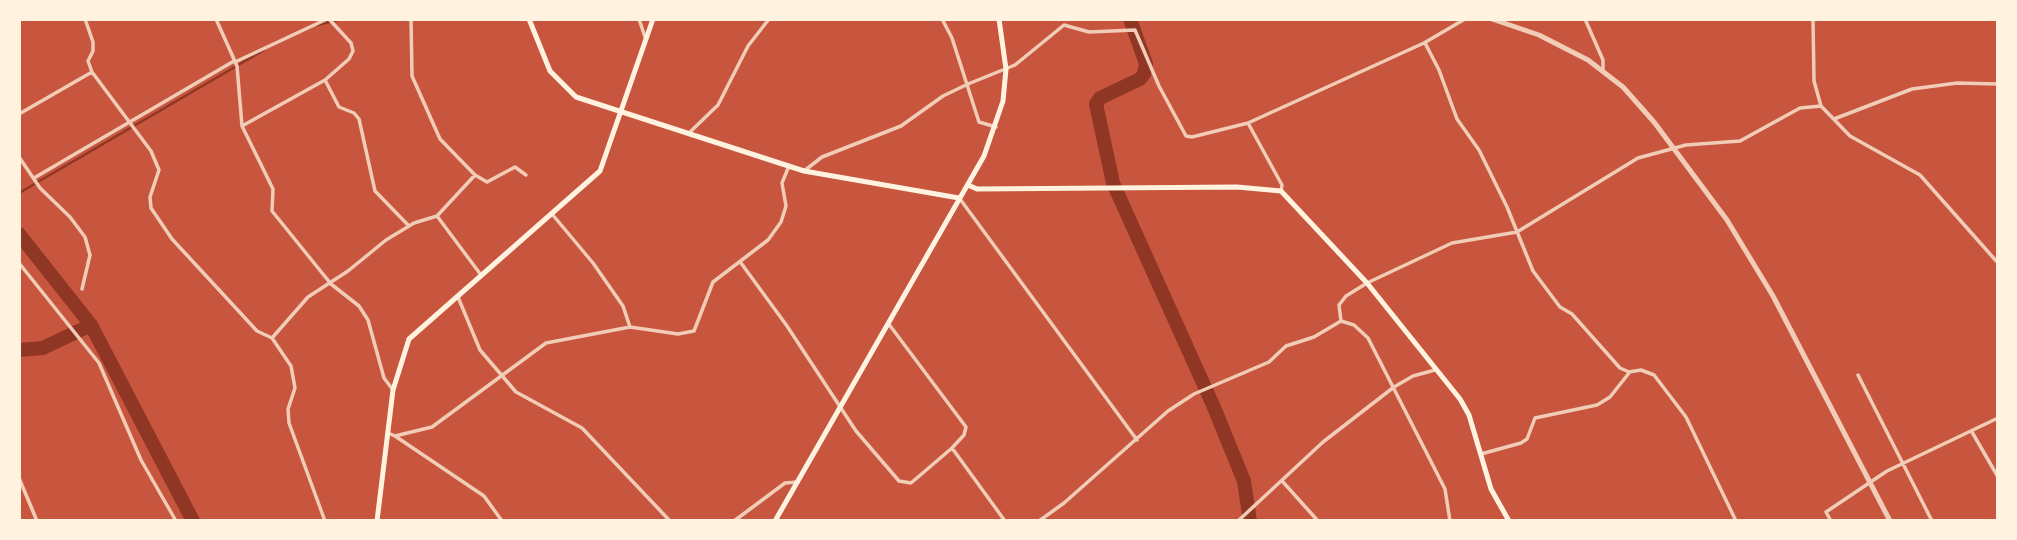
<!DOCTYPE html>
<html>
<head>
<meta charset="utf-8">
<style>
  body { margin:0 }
  #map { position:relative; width:2017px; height:540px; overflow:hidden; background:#c8553d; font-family:Cabin,sans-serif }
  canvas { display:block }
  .frame { position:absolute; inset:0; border:21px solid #fff3e0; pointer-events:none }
</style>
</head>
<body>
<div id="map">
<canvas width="2017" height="540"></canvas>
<div class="frame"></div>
</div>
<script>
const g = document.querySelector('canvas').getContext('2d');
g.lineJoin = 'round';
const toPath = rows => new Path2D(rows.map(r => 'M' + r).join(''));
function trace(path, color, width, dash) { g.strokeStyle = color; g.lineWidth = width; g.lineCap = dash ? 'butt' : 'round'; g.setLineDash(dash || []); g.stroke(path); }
trace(toPath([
  [317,25,342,19],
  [19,193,264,50]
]), '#8f3625', 2.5);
trace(toPath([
  [1130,19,1146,64,1144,74,1140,79,1100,98,1096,104,1113,183,1213,405,1244,481,1250,521],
  [19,234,91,325,193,521],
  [19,350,43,348,91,325]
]), '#8f3625', 14);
trace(toPath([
  [85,19,93,42,93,51,88,61,92,72,151,151,159,170,150,197,151,208,172,239,257,331,272,338,291,366,295,388,288,409,289,423,325,521],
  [216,19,237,66,242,126,273,189,272,211,331,284,359,306,368,320,384,378,393,390],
  [411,19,412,76,440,139,475,175,487,182,515,167,526,175],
  [639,19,645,37],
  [942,19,952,38,979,122,996,127],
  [1585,19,1603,60,1603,69],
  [1813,19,1814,81,1821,106,1850,136,1920,175,1998,263],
  [1425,43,1439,70,1457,119,1479,150,1507,207,1533,271,1560,307,1572,314,1620,368,1629,372,1641,370,1654,375,1686,417,1736,521],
  [235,62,327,19],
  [325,80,339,107,354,113,359,119,375,191,409,226],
  [19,114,92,72],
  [1834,119,1912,89,1957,83,1998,84],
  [1248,123,1282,185,1281,191],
  [242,126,325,80,349,59,353,51,351,43,329,19],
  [690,132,718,105,748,46,769,19],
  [19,157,40,188,70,217,85,237,90,255,82,289],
  [804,171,822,157,901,126,943,96,968,84,1015,65,1064,25,1089,32,1135,30,1159,86,1186,136,1192,137,1248,123,1424,43,1465,19],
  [34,178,234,61],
  [960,199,1137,440],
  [552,214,593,263,623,306,630,327],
  [437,216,475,175],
  [19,263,99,363,141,460,176,521],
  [741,263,787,326,856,431,899,481,911,483,952,448],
  [458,297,480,350,516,392,582,428,670,521],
  [1341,321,1339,305,1346,296,1367,283,1452,243,1517,232,1638,158,1686,145,1740,141,1800,108,1821,106],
  [888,323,966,427,964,435,952,448,1005,521],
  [272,338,308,297,348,271,386,240,414,223,437,216,481,275],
  [1858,375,1932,521],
  [1972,432,1998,477],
  [388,433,395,436,432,427,546,343,630,327,678,334,694,331,713,282,768,240,781,222,786,206,782,183,789,166],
  [395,436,484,496,502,521],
  [1481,454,1521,443,1527,439,1535,418,1597,405,1610,397,1629,373],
  [19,478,37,521],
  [1283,482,1318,521],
  [734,521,785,483,797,482],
  [1039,521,1064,503,1168,411,1194,394,1269,362,1286,346,1314,337,1341,321,1354,325,1368,338,1445,489,1450,521],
  [1238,521,1323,442,1394,387,1413,376,1435,370],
  [1831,521,1826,512,1887,471,1998,418]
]), '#f1ccb7', 3.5);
trace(toPath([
  [1492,19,1539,35,1588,60,1623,87,1654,122,1727,220,1773,296,1890,521]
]), '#f1ccb7', 5);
trace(toPath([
  [529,19,550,71,576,97,804,171,959,198],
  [968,185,977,189,1237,187,1281,191,1367,283,1460,399,1469,415,1491,489,1509,521],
  [377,521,393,390,409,339,600,171,653,19],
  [775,521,984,156,1003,101,1006,69,999,19]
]), '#fff3e0', 5);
</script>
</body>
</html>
